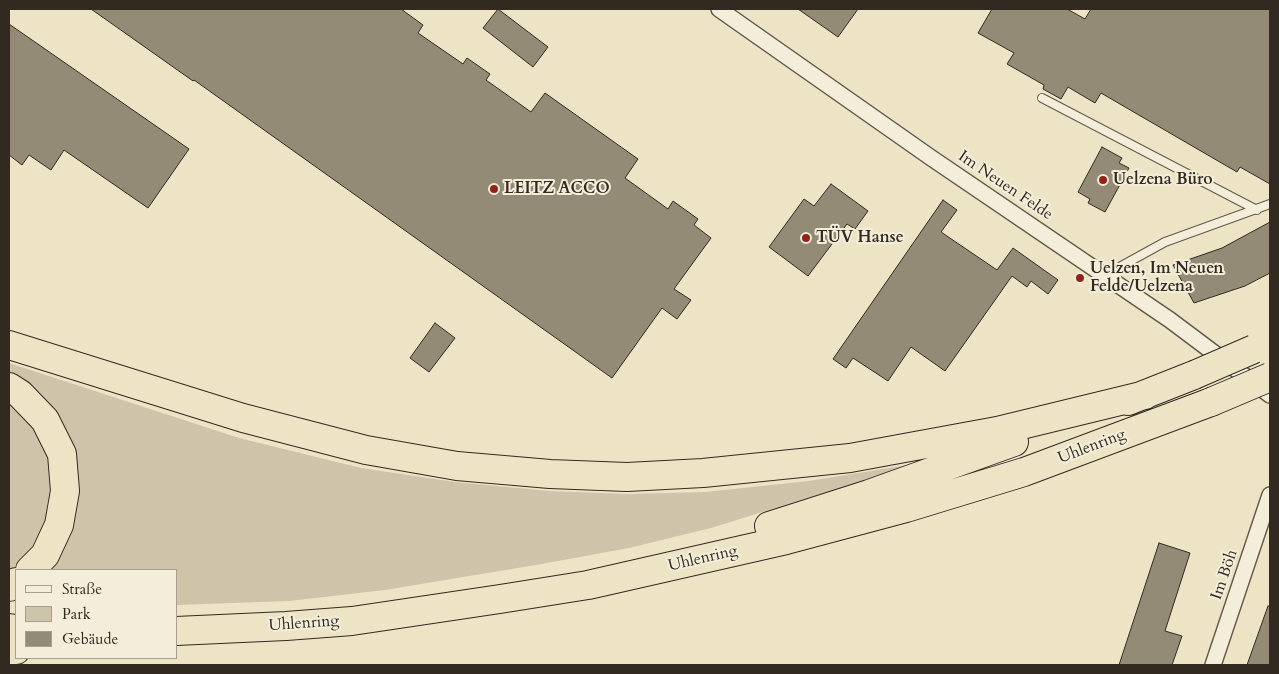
<!DOCTYPE html>
<html>
<head>
<meta charset="utf-8">
<style>
  body { margin:0 }
  #map { position:relative; width:1279px; height:674px; overflow:hidden; background:#ede4c6; font-family:Cardo,serif }
  canvas { display:block }
  .frame { position:absolute; inset:0; border:10px solid #322a20; pointer-events:none }
  .legend { position:absolute; left:15px; top:569px; width:162px; height:90px; box-sizing:border-box; background:#f3edda; border:1px solid #a69f90; margin:0; padding:6px 9px; list-style:none; font-size:15px; color:#322a20 }
  .legend li { display:flex; align-items:center; gap:10px; height:25px }
  .legend b { width:25px; border:1px solid #a69f90 }
</style>
</head>
<body>
<div id="map">
<canvas width="1279" height="674"></canvas>
<div class="frame"></div>
<ul class="legend">
<li><b style="height:6px;background:#f3edda"></b>Straße</li>
<li><b style="height:14px;background:#cdc4aa"></b>Park</li>
<li><b style="height:14px;background:#938b76"></b>Gebäude</li>
</ul>
</div>
<script>
const g = document.querySelector('canvas').getContext('2d');
g.lineJoin = 'round';
function fill(path, color) { g.fillStyle = color; g.fill(path, 'evenodd'); }
const toPath = rows => new Path2D(rows.map(r => 'M' + r).join(''));
function trace(path, color, width, dash) { g.strokeStyle = color; g.lineWidth = width; g.lineCap = dash ? 'butt' : 'round'; g.setLineDash(dash || []); g.stroke(path); }
function label(font, color, halo, rows, align = 'center') {
  g.font = font + ' Cardo,serif'; g.lineWidth = 4; g.setLineDash([]); g.textBaseline = 'middle'; g.strokeStyle = halo; g.fillStyle = color; for (const [text, x, y, turn = 0] of rows) {
    g.save(); g.translate(x, y); g.rotate((+turn || 0) * Math.PI / 180); g.textAlign = isNaN(turn) ? turn : align; if (halo) g.strokeText(text, 0, 0); g.fillText(text, 0, 0); g.restore();
  }
}
fill(toPath([
  [9,363,239,438,361,468,455,482,549,491,628,494,705,492,809,481,920,463,711,528,629,548,536,565,385,590,289,601,176,605,176,570,41,570,74,491,9,374],
  [9,398,37,425,52,456,54,492,48,520,32,547,13,568,9,570]
]), '#cdc4aa');
const building = toPath([
  [91,9,401,9,423,25,418,33,463,64,467,58,490,74,486,80,531,112,545,93,638,159,625,178,668,209,673,201,698,219,694,225,711,238,674,289,691,300,677,319,662,308,612,378,194,80,193,81,91,9],
  [498,9,548,47,533,67,483,28,498,9],
  [798,9,858,9,838,37,798,9],
  [992,9,1067,9,1085,19,1091,9,1270,9,1270,184,1240,167,1237,172,1101,93,1095,103,1068,87,1061,99,1043,89,1044,85,1007,64,1014,53,978,33,992,9],
  [9,24,189,149,148,208,64,150,51,170,29,155,22,165,9,155,9,24],
  [1102,147,1122,158,1119,163,1129,168,1105,212,1088,203,1090,199,1078,192,1102,147],
  [831,184,868,211,855,229,847,224,808,276,769,247,804,199,814,206,831,184],
  [943,200,957,210,941,232,997,270,1013,248,1058,280,1048,294,1031,281,1027,287,1012,276,945,371,911,347,888,381,853,358,846,368,833,359,943,200],
  [1270,222,1270,273,1245,286,1194,303,1173,265,1222,248,1270,222],
  [435,323,455,338,429,372,410,358,435,323],
  [1159,543,1190,553,1165,631,1182,636,1172,665,1119,665,1159,543],
  [1268,606,1270,607,1270,665,1247,665,1268,606]
]);
fill(building, '#938b76');
trace(building, '#322a20', 1);
const lane = toPath([
  [1042,98,1257,210],
  [1105,275,1165,242,1270,204]
]);
const street = toPath([
  [719,9,930,157,1170,320,1270,395],
  [1213,665,1270,495]
]);
const highway = toPath([
  [9,345,243,418,366,450,457,466,550,474,627,477,703,473,850,458,997,431,1145,395],
  [9,387,20,394,45,420,62,454,65,491,59,525,45,555,30,570],
  [1128,401,1194,375],
  [769,526,869,494,1014,442],
  [9,587,16,582],
  [9,628,16,629],
  [176,631,286,626,352,621,500,599,588,585,786,540,906,508,1024,472,1211,402],
  [9,651,16,650]
]);
trace(lane, '#61584a', 10);
trace(street, '#61584a', 18);
trace(highway, '#322a20', 30);
trace(lane, '#f3edda', 8);
trace(street, '#f3edda', 15);
trace(highway, '#ede4c6', 28);
const highwayBridge = toPath([
  [1194,375,1254,349],
  [1211,402,1270,377]
]);
trace(highwayBridge, '#322a20', 30, []);
trace(highwayBridge, '#ede4c6', 28);
for (const [x, y, r, color] of [
  [1103,180,5,"#8f2418"],
  [494,189,5,"#8f2418"],
  [806,238,5,"#8f2418"],
  [1080,278,5,"#8f2418"]
]) { const dot = new Path2D(); dot.arc(x, y, r, 0, 2 * Math.PI); g.fillStyle = color; g.fill(dot); trace(dot, '#f3edda', 2); }
label('bold 16px', '#322a20', '#f3edda', [
  ["Uelzena Büro",1113,180],
  ["LEITZ ACCO",504,189],
  ["TÜV Hanse",816,238],
  ["Uelzen, Im Neuen",1090,269],
  ["Felde/Uelzena",1090,287]
], 'left');
label('16px', '#322a20', '#f3edda', [
  ["Im Neuen Felde",1005,186,34],
  ["Uhlenring",1092,447,-21],
  ["Uhlenring",703,559,-13],
  ["Im Böh",1225,575,-71],
  ["Uhlenring",304,624,-4]
]);
</script>
</body>
</html>
